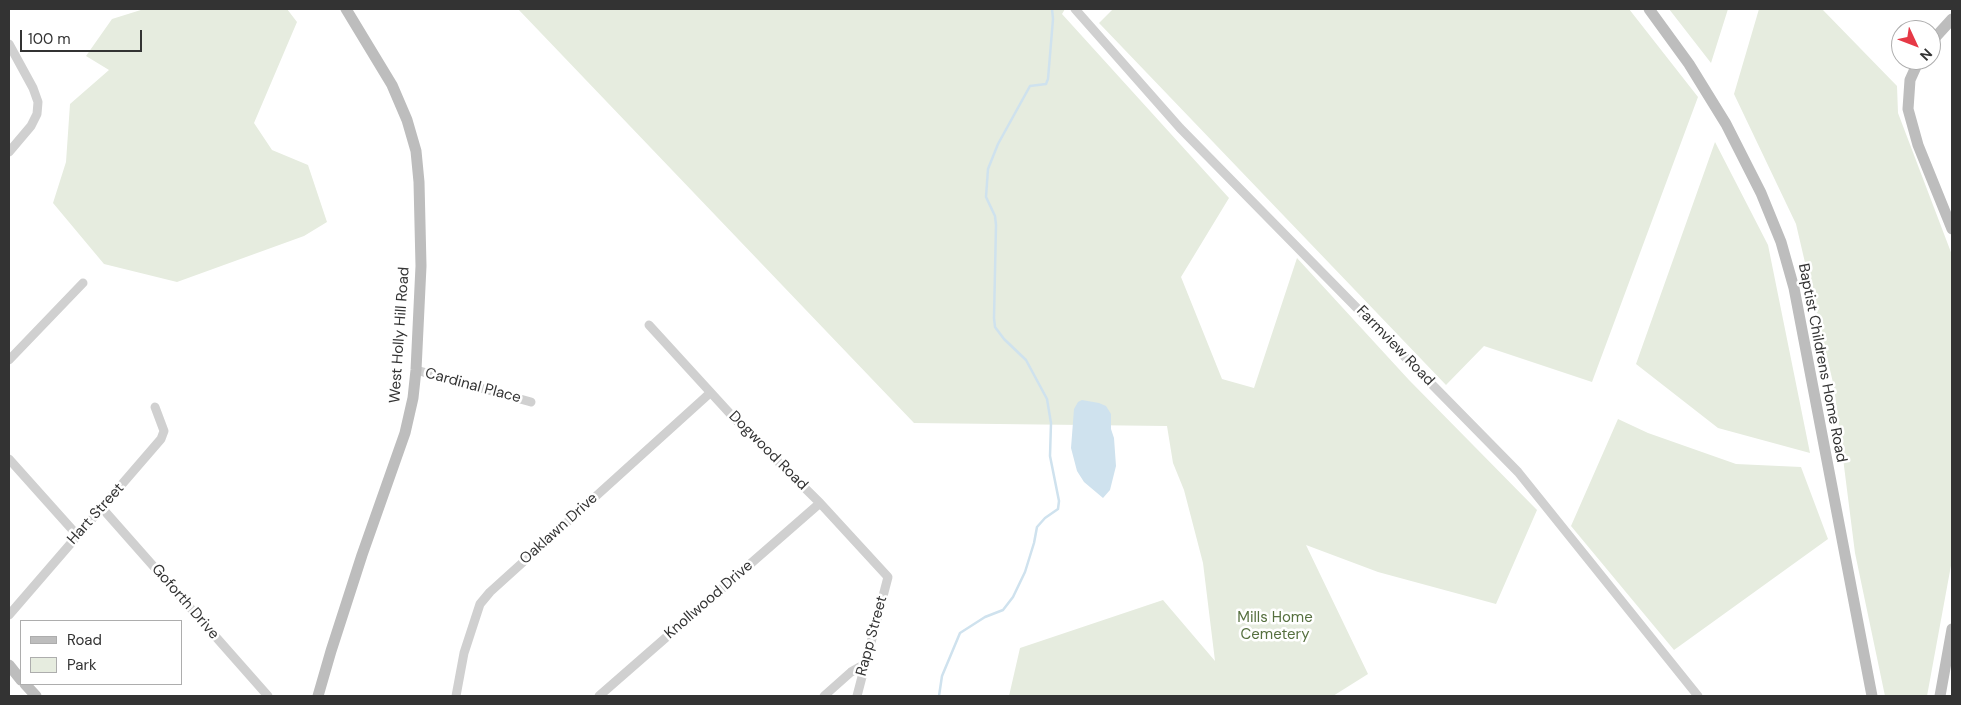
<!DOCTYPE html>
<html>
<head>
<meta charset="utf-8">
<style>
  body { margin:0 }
  #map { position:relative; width:1961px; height:705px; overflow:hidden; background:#fff; font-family:"DM Sans",sans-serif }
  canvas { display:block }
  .frame { position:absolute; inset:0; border:10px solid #333; pointer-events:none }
  .legend { position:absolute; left:20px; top:620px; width:162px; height:65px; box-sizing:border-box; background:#fff; border:1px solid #adadad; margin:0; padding:6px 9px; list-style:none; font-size:15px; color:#333 }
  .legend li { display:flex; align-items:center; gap:10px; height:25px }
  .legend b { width:25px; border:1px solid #adadad }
  .north { position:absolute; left:1891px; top:20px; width:50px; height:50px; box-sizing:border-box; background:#fff; border:1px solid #adadad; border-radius:50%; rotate:133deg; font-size:14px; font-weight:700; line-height:20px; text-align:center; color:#333 }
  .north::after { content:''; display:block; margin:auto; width:18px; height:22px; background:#e63946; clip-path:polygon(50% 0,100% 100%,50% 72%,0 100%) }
  .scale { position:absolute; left:20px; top:30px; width:122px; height:22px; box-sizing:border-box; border:2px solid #333; border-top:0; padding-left:6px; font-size:15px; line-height:18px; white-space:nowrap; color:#333; -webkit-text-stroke:4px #fff; paint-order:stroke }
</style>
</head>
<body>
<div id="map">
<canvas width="1961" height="705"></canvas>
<div class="frame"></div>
<ul class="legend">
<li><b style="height:6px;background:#bdbdbd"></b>Road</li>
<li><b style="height:14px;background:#e6ecdf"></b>Park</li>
</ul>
<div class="north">N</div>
<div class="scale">100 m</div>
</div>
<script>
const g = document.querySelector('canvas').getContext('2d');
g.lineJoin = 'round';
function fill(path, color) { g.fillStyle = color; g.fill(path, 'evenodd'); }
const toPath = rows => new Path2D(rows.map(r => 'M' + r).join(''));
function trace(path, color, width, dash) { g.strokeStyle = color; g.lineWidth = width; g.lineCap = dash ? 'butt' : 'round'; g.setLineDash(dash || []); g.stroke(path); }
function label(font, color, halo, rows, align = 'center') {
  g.font = font + ' "DM Sans",sans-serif'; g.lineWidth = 5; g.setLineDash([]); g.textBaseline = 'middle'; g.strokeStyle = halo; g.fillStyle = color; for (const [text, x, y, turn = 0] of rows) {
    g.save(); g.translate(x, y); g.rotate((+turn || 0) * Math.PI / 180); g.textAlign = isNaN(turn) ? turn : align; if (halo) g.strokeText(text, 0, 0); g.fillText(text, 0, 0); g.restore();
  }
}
fill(toPath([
  [144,9,287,9,297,22,254,123,272,150,308,165,327,222,304,236,177,282,104,264,53,203,66,162,70,104,109,70,86,56,112,19],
  [518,9,1065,9,1062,14,1229,198,1181,277,1222,379,1254,388,1297,258,1409,380,1537,510,1496,604,1378,572,1306,545,1368,674,1333,696,1009,696,1020,648,1163,600,1215,661,1203,563,1184,490,1173,463,1167,426,914,423],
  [1113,9,1629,9,1698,97,1592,382,1484,346,1446,385,1099,23],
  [1669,9,1728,9,1711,63],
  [1759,9,1822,9,1897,86,1898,113,1952,255,1952,560,1927,696,1885,696,1855,553,1834,387,1796,224,1734,94],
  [1715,142,1768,245,1810,453,1718,428,1636,364],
  [1618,419,1648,433,1736,464,1801,467,1828,539,1674,650,1571,526]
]), '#e6ecdf');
fill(toPath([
  [1082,400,1099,403,1106,406,1111,414,1111,429,1114,438,1116,466,1110,490,1103,498,1084,482,1077,471,1071,448,1074,409,1078,402]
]), '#cfe2ee');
trace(toPath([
  [939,696,942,676,960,633,985,617,1003,610,1013,597,1025,572,1034,543,1037,527,1045,518,1058,509,1059,501,1050,456,1051,423,1047,399,1026,360,1004,339,995,327,994,318,996,225,995,216,986,197,988,169,998,144,1030,86,1046,84,1048,79,1053,19,1052,9]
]), '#cfe2ee', 2.5);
trace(toPath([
  [1075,9,1180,128,1518,472,1698,696],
  [9,44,33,88,38,102,37,114,31,126,9,152],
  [649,325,734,418,820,503,888,577,857,696],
  [9,360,83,283],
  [416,370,531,402],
  [9,459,77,535],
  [102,508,268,696],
  [9,615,161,439,164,431,155,407],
  [456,696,464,653,480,604,490,592,710,393],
  [599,696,820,503],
  [824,696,851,672,865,664]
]), '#d0d0d0', 9);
trace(toPath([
  [1649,9,1689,64,1726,124,1761,193,1781,242,1794,288,1872,696],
  [1931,42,1952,19],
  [1919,60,1910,80,1908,109,1918,145,1952,229],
  [9,665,21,680],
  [25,684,36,696],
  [318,696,331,651,362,555,405,433,413,398,416,370,421,266,419,182,416,151,407,120,392,85,346,9],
  [1940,696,1952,629]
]), '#bdbdbd', 11);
label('15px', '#333', '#fff', [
  ["West Holly Hill Road",400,335,-86],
  ["Farmview Road",1395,346,46],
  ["Baptist Childrens Home Road",1822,363,79],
  ["Cardinal Place",473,386,15],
  ["Dogwood Road",768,451,45],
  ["Hart Street",96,514,-48],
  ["Oaklawn Drive",559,529,-42],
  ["Knollwood Drive",709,600,-41],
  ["Goforth Drive",185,602,49],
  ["Rapp Street",872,636,-75]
]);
label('15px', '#56703f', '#fff', [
  ["Mills Home",1275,618],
  ["Cemetery",1275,635]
]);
</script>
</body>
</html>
